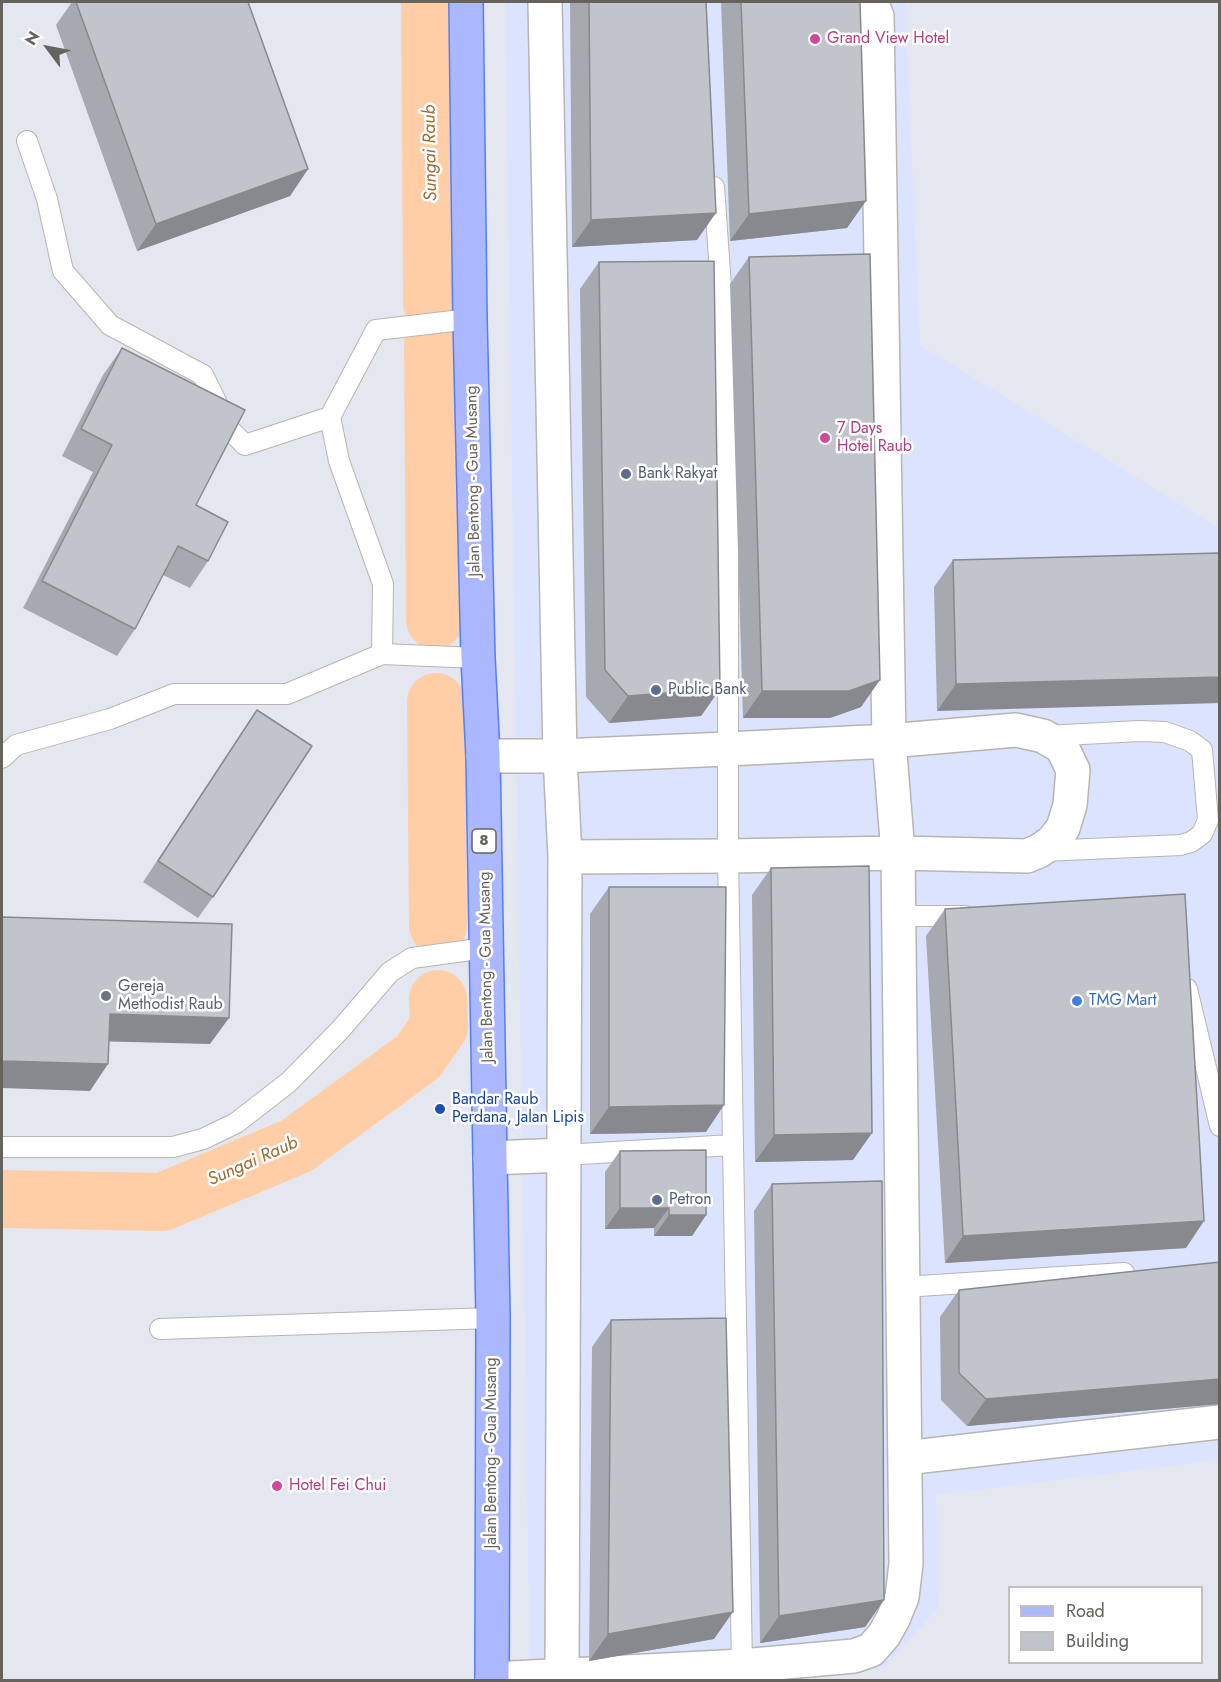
<!DOCTYPE html>
<html>
<head>
<meta charset="utf-8">
<style>
  body { margin:0 }
  #map { position:relative; width:1221px; height:1682px; overflow:hidden; background:#e5e7f0; font-family:Jost,sans-serif }
  canvas { display:block }
  .frame { position:absolute; inset:0; border:3px solid #66625c; pointer-events:none }
  .legend { position:absolute; left:1008px; top:1586px; width:195px; height:78px; box-sizing:border-box; background:#fff; border:2px solid #c2c0be; margin:0; padding:8px 10px; list-style:none; font-size:18px; color:#66625c }
  .legend li { display:flex; align-items:center; gap:12px; height:30px }
  .legend b { width:30px; border:2px solid #c2c0be }
  .north { position:absolute; left:18px; top:18px; width:60px; height:60px; -webkit-text-stroke:4px #fff; paint-order:stroke; rotate:302deg; font-size:16px; font-weight:700; line-height:24px; text-align:center; color:#66625c }
  .north::after { content:''; display:block; margin:auto; width:21px; height:27px; background:#66625c; clip-path:polygon(50% 0,100% 100%,50% 72%,0 100%) }
</style>
</head>
<body>
<div id="map">
<canvas width="1221" height="1682"></canvas>
<div class="frame"></div>
<ul class="legend">
<li><b style="height:8px;background:#abb7ff"></b>Road</li>
<li><b style="height:16px;background:#c1c4cb"></b>Building</li>
</ul>
<div class="north">N</div>
</div>
<script>
const g = document.querySelector('canvas').getContext('2d');
g.lineJoin = 'round';
function fill(path, color) { g.fillStyle = color; g.fill(path, 'evenodd'); }
const toPath = rows => new Path2D(rows.map(r => 'M' + r).join(''));
function trace(path, color, width, dash) { g.strokeStyle = color; g.lineWidth = width; g.lineCap = dash ? 'butt' : 'round'; g.setLineDash(dash || []); g.stroke(path); }
function label(font, color, halo, rows, align = 'center') {
  g.font = font + ' Jost,sans-serif'; g.lineWidth = 5; g.setLineDash([]); g.textBaseline = 'middle'; g.strokeStyle = halo; g.fillStyle = color; for (const [text, x, y, turn = 0] of rows) {
    g.save(); g.translate(x, y); g.rotate((+turn || 0) * Math.PI / 180); g.textAlign = isNaN(turn) ? turn : align; if (halo) g.strokeText(text, 0, 0); g.fillText(text, 0, 0); g.restore();
  }
}
fill(toPath([
  [505,2,905,2,920,345,1219,528,1219,1460,936,1495,939,1607,883,1669,593,1680,530,1680]
]), '#dbe3ff');
trace(toPath([
  [430,2,432,304],
  [433,342,435,620],
  [436,702,438,926],
  [2,1199,162,1202,296,1146,418,1057,439,1027,438,999]
]), '#ffcea6', 58);
const service = toPath([
  [27,141,47,199,63,271,110,325,203,375,230,430,245,445,330,417,339,461,383,584,382,654],
  [714,187,721,287,728,511,728,856,742,1666],
  [330,417,376,330,470,319],
  [2,758,16,745,110,719,174,694,287,694,382,654,478,658],
  [1043,851,1181,845,1191,842,1202,834,1208,820,1202,750,1190,741,1165,732,1139,731,1046,736],
  [899,916,965,916],
  [1187,989,1220,1126],
  [2,1147,173,1147,203,1139,236,1123,289,1082,340,1030,390,972,412,958,486,948],
  [564,1155,732,1145],
  [903,1287,1124,1273],
  [160,1329,493,1318]
]);
const minor = toPath([
  [545,2,560,756,565,857,562,1676],
  [483,756,560,756,727,749,889,741,1016,730,1043,736,1062,747,1073,770,1070,805,1063,828,1052,842,1039,851,1027,856,898,853,728,856,565,857],
  [490,1158,564,1155],
  [905,1458,1220,1422],
  [492,1679,742,1666,854,1656,871,1650,884,1635,893,1619,902,1597,906,1564,898,853,889,741,877,16,871,2]
]);
const primary = toPath([
  [466,2,470,319,478,658,483,756,490,1158,493,1318,492,1680]
]);
trace(service, '#b8b5b0', 22);
trace(minor, '#b8b5b0', 36);
trace(primary, '#517ffc', 36);
trace(service, '#fff', 20);
trace(minor, '#fff', 33);
trace(primary, '#abb7ff', 33);
fill(toPath([
  [72,2,248,2,308,169,290,196,137,251,56,25],
  [570,2,706,2,697,240,572,247],
  [721,2,860,2,847,228,730,241],
  [749,257,861,707,830,718,743,718,730,284],
  [599,262,720,689,701,716,609,723,586,697,580,289],
  [122,348,196,505,208,561,190,588,163,575,135,629,117,656,23,608,93,472,62,456,103,375],
  [1220,553,937,711,934,587,953,560],
  [257,710,213,897,198,918,143,882],
  [771,868,853,1160,755,1162,752,895],
  [609,887,706,1132,590,1134,590,914],
  [945,909,1186,1248,945,1263,926,936],
  [620,1151,706,1215,692,1236,654,1236,654,1228,605,1229,605,1172],
  [772,1184,884,1600,865,1627,760,1643,754,1211],
  [1220,1262,1220,1404,967,1426,941,1400,940,1317,959,1290],
  [611,1320,714,1639,589,1661,592,1347]
]), '#a6a9af');
fill(toPath([
  [308,169,290,196,137,251,156,224],
  [866,201,847,228,730,241,749,214],
  [716,213,697,240,572,247,591,220],
  [1220,677,1220,703,937,711,956,684],
  [880,680,861,707,830,718,743,718,762,691],
  [720,689,701,716,609,723,628,696],
  [110,1014,229,1018,210,1044,91,1041],
  [2,1061,108,1064,90,1091,2,1088],
  [724,1105,706,1132,590,1134,609,1107],
  [872,1133,853,1160,755,1162,774,1135],
  [620,1208,669,1208,654,1228,605,1229],
  [669,1215,706,1215,692,1236,654,1236],
  [1204,1221,1186,1248,945,1263,963,1236],
  [1220,1379,1220,1404,967,1426,986,1399],
  [884,1600,865,1627,760,1643,779,1616],
  [733,1612,714,1639,589,1661,608,1634]
]), '#87898e');
const building = toPath([
  [76,2,248,2,308,169,156,224,76,2],
  [589,2,706,2,716,213,591,220,589,2],
  [741,2,860,2,866,201,749,214,741,2],
  [870,254,880,680,849,691,762,691,749,257,870,254],
  [714,261,720,689,628,696,605,670,599,262,714,261],
  [122,348,245,410,196,505,228,522,208,561,178,546,135,629,42,581,112,445,81,429,122,348],
  [1220,553,1220,677,956,684,953,560,1220,553],
  [257,710,312,746,213,897,158,861,257,710],
  [869,866,872,1133,774,1135,771,868,869,866],
  [609,887,726,887,724,1105,609,1107,609,887],
  [1185,894,1204,1221,963,1236,945,909,1185,894],
  [2,917,232,924,229,1018,110,1014,108,1064,2,1061,2,917],
  [706,1150,706,1215,669,1215,669,1208,620,1208,620,1151,706,1150],
  [882,1181,884,1600,779,1616,772,1184,882,1181],
  [1220,1262,1220,1379,986,1399,959,1373,959,1290,1220,1262],
  [726,1318,733,1612,608,1634,611,1320,726,1318]
]);
fill(building, '#c1c4cb');
trace(building, '#87898e', 1.5);
for (const [x, y, r, color] of [
  [815,39,6,"#d1479c"],
  [825,438,6,"#d1479c"],
  [626,474,6,"#5c6f8a"],
  [656,690,6,"#5c6f8a"],
  [106,996,6,"#6b7280"],
  [1077,1001,6,"#3f7fe0"],
  [440,1109,6,"#1a4fb4"],
  [657,1200,6,"#5c6f8a"],
  [277,1486,6,"#d1479c"]
]) { const dot = new Path2D(); dot.arc(x, y, r, 0, 2 * Math.PI); g.fillStyle = color; g.fill(dot); trace(dot, '#fff', 2); }
for (const [x, y, w] of [
  [484,841,24]
]) { const box = new Path2D(); box.roundRect(x - w / 2, y - 12, w, 24, 4.5); g.fillStyle = '#fff'; g.fill(box); trace(box, '#66625c', 1.5); }
label('bold 15px', '#66625c', null, [
  ["8",484,841]
]);
label('16px', '#b23c85', '#fff', [
  ["Grand View Hotel",827,39],
  ["7 Days",837,429],
  ["Hotel Raub",837,447],
  ["Hotel Fei Chui",289,1486]
], 'left');
label('16px', '#4e5e75', '#fff', [
  ["Bank Rakyat",638,474],
  ["Public Bank",668,690],
  ["Petron",669,1200]
], 'left');
label('16px', '#66625c', '#fff', [
  ["Jalan Bentong - Gua Musang",474,481,-91],
  ["Jalan Bentong - Gua Musang",487,967,-91],
  ["Jalan Bentong - Gua Musang",492,1453,-90]
]);
label('16px', '#5b616d', '#fff', [
  ["Gereja",118,987],
  ["Methodist Raub",118,1005]
], 'left');
label('16px', '#366cbe', '#fff', [
  ["TMG Mart",1089,1001]
], 'left');
label('16px', '#164399', '#fff', [
  ["Bandar Raub",452,1100],
  ["Perdana, Jalan Lipis",452,1118]
], 'left');
label('italic 18px', '#9e6b33', '#fff', [
  ["Sungai Raub",431,153,-91],
  ["Sungai Raub",253,1162,-24]
]);
</script>
</body>
</html>
